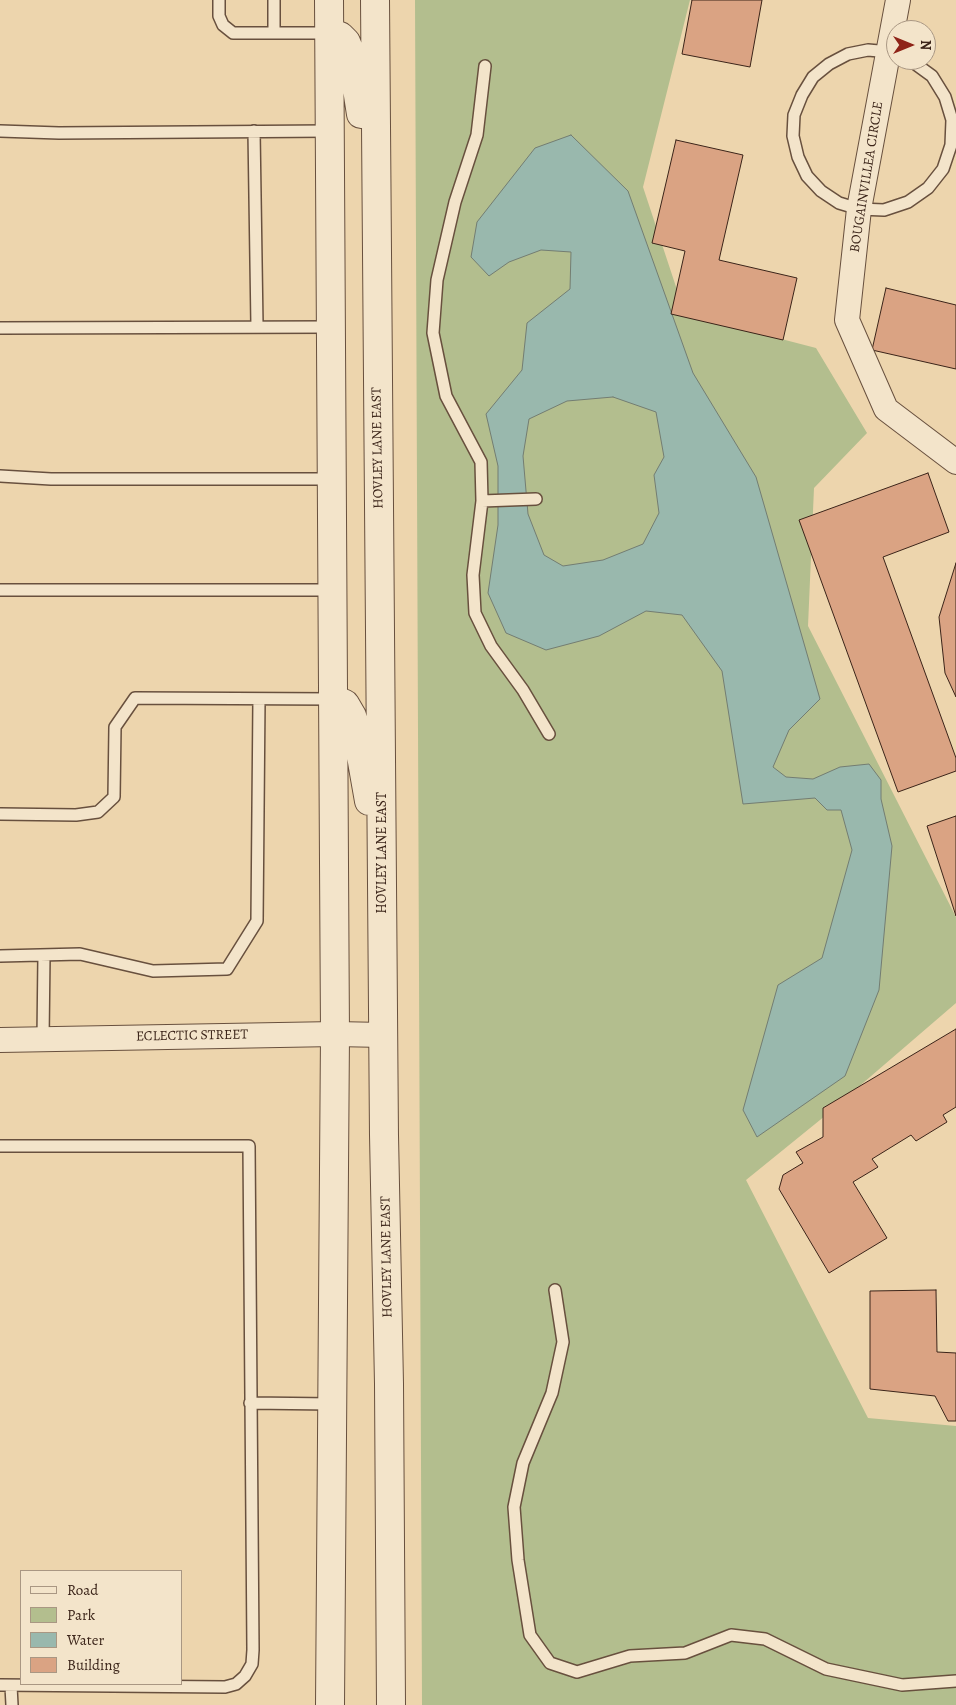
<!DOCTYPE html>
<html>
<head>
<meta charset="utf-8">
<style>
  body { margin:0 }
  #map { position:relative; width:956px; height:1705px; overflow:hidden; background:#edd5ad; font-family:Alegreya,serif }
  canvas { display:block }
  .legend { position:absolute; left:20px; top:1570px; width:162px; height:115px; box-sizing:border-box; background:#f3e4ca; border:1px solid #a99783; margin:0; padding:6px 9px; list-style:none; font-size:15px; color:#3b2419 }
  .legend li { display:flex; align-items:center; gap:10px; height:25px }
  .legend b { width:25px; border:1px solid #a99783 }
  .north { position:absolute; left:886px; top:20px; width:50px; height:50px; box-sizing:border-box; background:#f3e4ca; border:1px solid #a99783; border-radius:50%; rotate:90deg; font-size:14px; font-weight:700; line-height:20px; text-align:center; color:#3b2419 }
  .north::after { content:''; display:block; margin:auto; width:18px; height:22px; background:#8f2418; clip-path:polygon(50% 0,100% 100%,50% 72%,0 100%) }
</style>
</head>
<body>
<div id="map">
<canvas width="956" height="1705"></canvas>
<ul class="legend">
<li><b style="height:6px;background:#f3e4ca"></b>Road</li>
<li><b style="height:14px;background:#b3be8e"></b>Park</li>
<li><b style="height:14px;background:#99b8ad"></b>Water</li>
<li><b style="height:14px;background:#daa383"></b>Building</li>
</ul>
<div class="north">N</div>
</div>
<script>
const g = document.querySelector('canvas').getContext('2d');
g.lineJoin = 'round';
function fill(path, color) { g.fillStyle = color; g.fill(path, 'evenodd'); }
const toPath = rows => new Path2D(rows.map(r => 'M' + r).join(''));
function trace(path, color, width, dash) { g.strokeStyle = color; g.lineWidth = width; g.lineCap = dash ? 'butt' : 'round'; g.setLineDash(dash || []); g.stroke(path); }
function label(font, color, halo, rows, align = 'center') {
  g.font = font + ' Alegreya,serif'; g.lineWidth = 4; g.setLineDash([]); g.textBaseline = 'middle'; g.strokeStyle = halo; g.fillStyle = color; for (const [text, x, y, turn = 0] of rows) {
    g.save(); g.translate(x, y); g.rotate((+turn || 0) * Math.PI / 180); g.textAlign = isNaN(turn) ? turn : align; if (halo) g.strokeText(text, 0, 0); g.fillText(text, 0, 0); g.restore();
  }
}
fill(toPath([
  [415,0,690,0,643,187,685,314,816,348,867,433,814,488,808,626,956,917,956,1003,820,1120,746,1180,868,1418,956,1426,956,1705,422,1705]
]), '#b3be8e');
const water = toPath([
  [571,135,628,191,693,373,756,477,820,699,789,730,773,767,786,777,813,779,840,767,869,764,881,780,881,799,892,846,879,990,845,1076,757,1137,743,1110,778,985,822,958,852,850,841,810,827,810,815,798,743,804,722,671,682,615,646,611,599,636,546,650,506,633,488,593,498,525,498,466,486,414,522,370,527,323,570,289,571,252,541,250,509,262,489,276,471,257,477,222,535,148,571,135],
  [613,397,656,412,664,457,654,475,659,513,643,544,603,560,563,566,544,555,528,514,523,456,529,419,567,401,613,397]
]);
fill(water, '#99b8ad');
trace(water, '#737d72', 1);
const building = toPath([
  [692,0,762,0,750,67,682,54,692,0],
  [676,140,743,155,719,260,797,278,783,340,671,314,685,251,652,243,676,140],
  [886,288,956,305,956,369,872,350,886,288],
  [928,473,949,532,883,557,956,758,956,771,898,792,799,520,928,473],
  [956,563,956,697,945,673,939,617,956,563],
  [956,816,956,916,927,826,956,816],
  [956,1029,956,1107,943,1115,947,1122,916,1141,911,1135,872,1159,878,1167,853,1182,887,1238,829,1273,779,1189,783,1175,803,1163,796,1152,823,1137,823,1108,956,1029],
  [936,1290,937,1352,956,1353,956,1421,948,1421,935,1396,870,1389,870,1291,936,1290]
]);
fill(building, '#daa383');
trace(building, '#3b2419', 1);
const service = toPath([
  [219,0,219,16,223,25,233,33,329,33],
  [274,0,274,33],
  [890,52,868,50,848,54,829,64,813,77,802,95,794,115,793,136,798,157,807,176,821,191,839,203,859,209,884,210,908,202,928,188,943,169,951,145,952,120,945,97,932,76,910,60],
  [485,66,477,135,455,202,437,280,433,333,446,396,481,462,482,501,473,575,475,613,491,646,523,690,549,734],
  [0,131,59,133,329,131],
  [254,131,257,326],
  [0,328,330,327],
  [0,476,51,479,331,479],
  [482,501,536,499],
  [0,590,332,590],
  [0,814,76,815,98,812,114,797,115,727,135,698,333,699],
  [0,956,80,954,153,971,227,969,257,921,259,699],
  [43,1039,44,955],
  [0,1146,249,1146,253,1650,252,1664,245,1676,236,1684,225,1687,0,1685],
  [555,1290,563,1342,552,1393,523,1463,514,1507,518,1560,530,1635,550,1663,577,1672,630,1656,685,1653,731,1635,765,1639,826,1669,902,1685,956,1681],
  [250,1403,332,1404],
  [11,1686,12,1705]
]);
const minor = toPath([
  [898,0,859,209,847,320,886,409,956,462],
  [0,1040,335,1034,384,1035]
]);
const tertiary = toPath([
  [329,0,335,1034,330,1705],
  [375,0,384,1135,389,1384,391,1705],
  [329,33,340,36,346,42,352,57,361,114],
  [333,699,345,704,352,716,357,733,369,801]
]);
trace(service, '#68503e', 14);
trace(minor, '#68503e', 26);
trace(tertiary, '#68503e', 30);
trace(service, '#f3e4ca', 11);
trace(minor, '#f3e4ca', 24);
trace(tertiary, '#f3e4ca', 28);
label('14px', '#3b2419', '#f3e4ca', [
  ["BOUGAINVILLEA CIRCLE",867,177,-81],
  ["HOVLEY LANE EAST",378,448,-91],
  ["HOVLEY LANE EAST",383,853,-90],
  ["ECLECTIC STREET",192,1036,-1],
  ["HOVLEY LANE EAST",387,1257,-91]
]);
</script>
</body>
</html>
